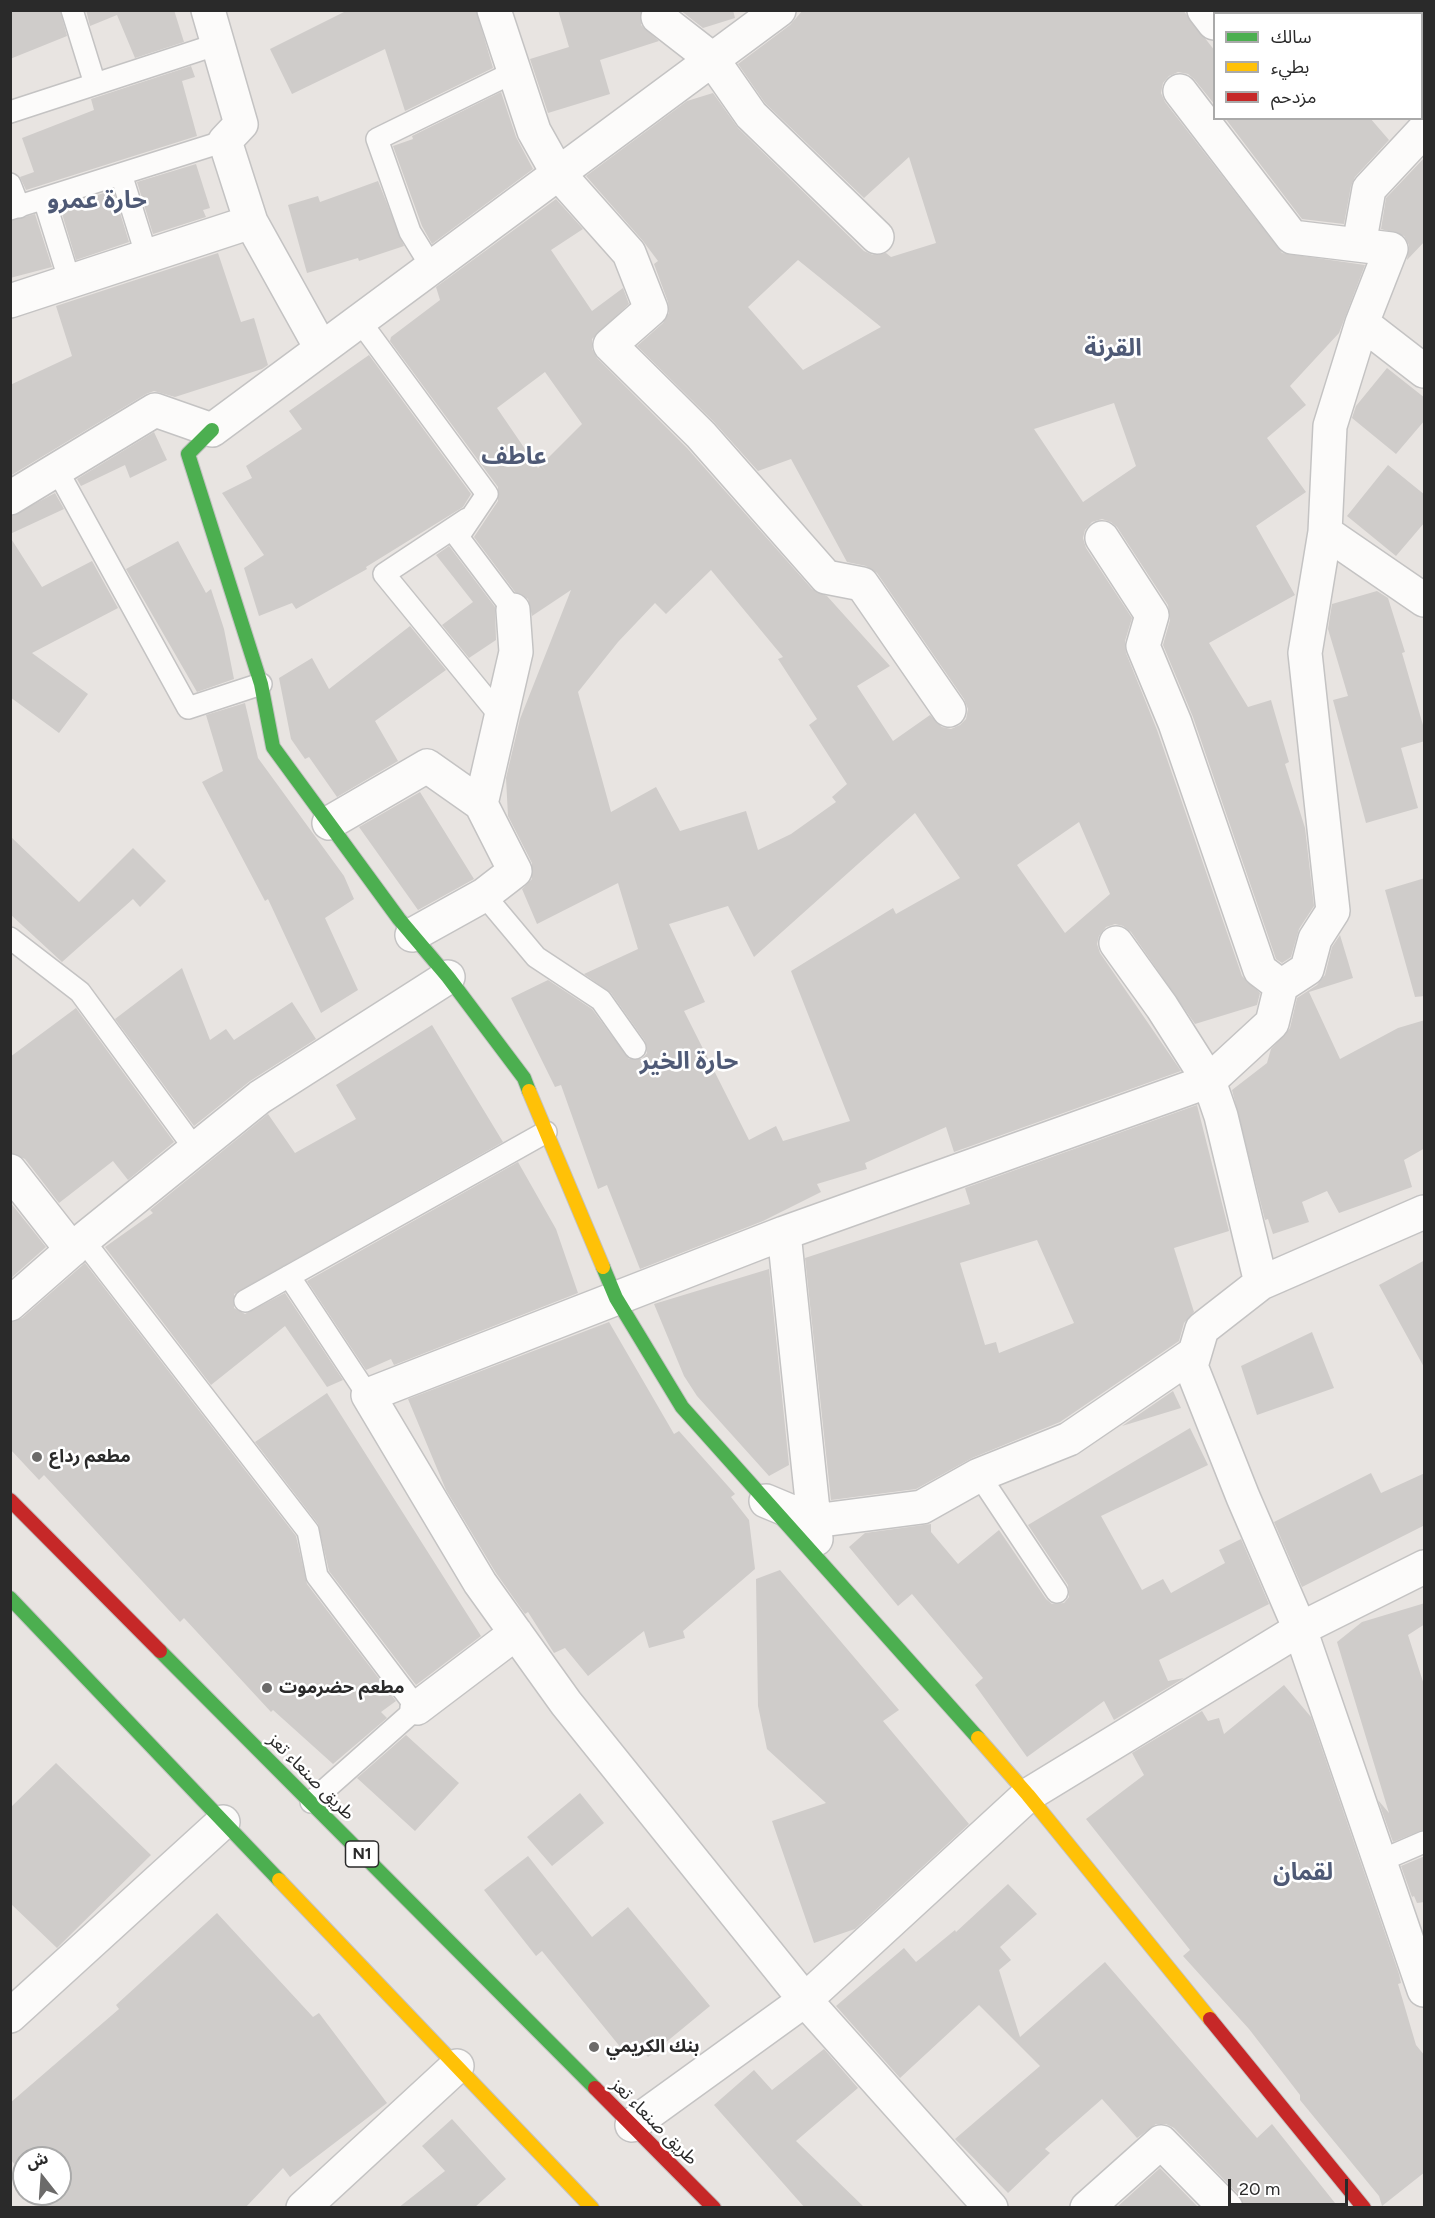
<!DOCTYPE html>
<html>
<head>
<meta charset="utf-8">
<style>
  body { margin:0 }
  #map { position:relative; width:1435px; height:2218px; overflow:hidden; background:#e8e4e1; font-family:Figtree,"Noto Sans Arabic",sans-serif }
  canvas { display:block }
  .frame { position:absolute; inset:0; border:12px solid #2a2a2a; pointer-events:none }
  .legend { position:absolute; left:1213px; top:12px; width:210px; height:108px; box-sizing:border-box; background:#fff; border:2px solid #aaa; margin:0; padding:8px 10px; list-style:none; font-size:18px; color:#2a2a2a }
  .legend li { display:flex; align-items:center; gap:12px; height:30px }
  .legend b { width:30px; border:2px solid #aaa }
  .north { position:absolute; left:12px; top:2146px; width:60px; height:60px; box-sizing:border-box; background:#fff; border:2px solid #aaa; border-radius:50%; rotate:343deg; font-size:16px; font-weight:700; line-height:24px; text-align:center; color:#2a2a2a }
  .north::after { content:''; display:block; margin:auto; width:21px; height:27px; background:#6c6b6a; clip-path:polygon(50% 0,100% 100%,50% 72%,0 100%) }
  .scale { position:absolute; left:1228px; top:2179px; width:120px; height:27px; box-sizing:border-box; border:3px solid #2a2a2a; border-top:0; padding-left:8px; font-size:18px; line-height:21px; white-space:nowrap; color:#2a2a2a; -webkit-text-stroke:4px #fff; paint-order:stroke }
</style>
</head>
<body>
<div id="map">
<canvas width="1435" height="2218"></canvas>
<div class="frame"></div>
<ul class="legend">
<li><b style="height:8px;background:#4caf50"></b>سالك</li>
<li><b style="height:8px;background:#ffc107"></b>بطيء</li>
<li><b style="height:8px;background:#c62828"></b>مزدحم</li>
</ul>
<div class="north">ش</div>
<div class="scale">20 m</div>
</div>
<script>
const g = document.querySelector('canvas').getContext('2d');
g.lineJoin = 'round';
function fill(path, color) { g.fillStyle = color; g.fill(path, 'evenodd'); }
const toPath = rows => new Path2D(rows.map(r => 'M' + r).join(''));
function trace(path, color, width, dash) { g.strokeStyle = color; g.lineWidth = width; g.lineCap = dash ? 'butt' : 'round'; g.setLineDash(dash || []); g.stroke(path); }
function label(font, color, halo, rows, align = 'center') {
  g.font = font + ' Figtree,"Noto Sans Arabic",sans-serif'; g.lineWidth = 5; g.setLineDash([]); g.textBaseline = 'middle'; g.strokeStyle = halo; g.fillStyle = color; for (const [text, x, y, turn = 0] of rows) {
    g.save(); g.translate(x, y); g.rotate((+turn || 0) * Math.PI / 180); g.textAlign = isNaN(turn) ? turn : align; if (halo) g.strokeText(text, 0, 0); g.fillText(text, 0, 0); g.restore();
  }
}
fill(toPath([
  [10,10,60,10,67,36,10,59],
  [86,10,174,10,184,42,135,58,117,15,90,26],
  [348,10,476,10,493,68,405,111,385,49,292,94,270,49],
  [558,10,641,10,641,25,659,41,600,60,610,94,548,113,530,59,569,47],
  [680,10,733,10,735,18,703,28],
  [803,10,1183,10,1215,51,1215,105,1194,79,1188,74,1178,72,1169,76,1163,83,1161,93,1165,102,1282,253,1365,265,1339,333,1290,386,1306,405,1267,438,1306,492,1256,526,1295,595,1209,643,1248,707,1271,700,1289,762,1285,764,1305,828,1314,906,1299,929,1291,957,1282,963,1276,959,1193,717,1163,645,1170,620,1168,605,1117,527,1111,522,1102,519,1092,522,1085,530,1083,538,1086,548,1132,618,1125,641,1126,653,1157,730,1242,976,1260,993,1257,1005,1195,1024,1131,932,1123,926,1115,924,1106,927,1099,936,1097,944,1100,953,1181,1071,954,1152,946,1127,865,1163,867,1169,817,1184,821,1192,763,1221,640,1269,607,1185,598,1189,561,1085,555,1087,511,998,548,980,592,1009,629,1059,642,1059,647,1053,645,1041,611,993,584,974,638,949,618,883,537,924,522,889,532,879,532,863,508,816,506,778,520,719,571,590,532,616,528,599,515,592,474,537,498,501,498,487,390,341,391,337,440,300,436,287,556,199,583,229,551,250,592,311,623,288,629,304,592,339,592,349,597,358,687,448,812,589,827,596,890,666,857,686,893,741,930,715,942,727,951,729,960,725,966,719,968,709,964,699,877,573,866,566,847,562,791,459,758,471,714,422,637,346,663,323,669,313,668,302,654,264,658,261,643,241,586,176,687,101,713,93,738,128,864,251,873,255,886,253,891,257,936,243,909,157,864,198,765,103,738,64,790,25],
  [798,260,881,327,803,370,748,307],
  [545,372,582,424,538,468,497,408],
  [1114,403,1136,466,1083,502,1034,429],
  [711,570,783,657,778,659,817,719,809,725,847,784,832,797,836,802,791,834,758,850,746,811,680,831,656,787,611,812,578,692,618,642,655,603,666,614],
  [915,813,960,878,896,914,893,908,791,971,850,1121,783,1141,776,1126,749,1140,684,1011,705,1002,669,924,728,906,754,957],
  [1079,822,1110,894,1065,933,1017,865],
  [191,66,195,77,182,81,197,136,26,190,20,177,34,172,22,138,94,110,91,99],
  [501,92,516,137,533,169,432,244,422,226,393,146,413,139,412,136],
  [1225,118,1370,118,1389,140,1355,177,1351,186,1344,224,1302,219],
  [1425,157,1425,241,1407,260,1409,245,1404,236,1381,229,1386,198],
  [196,164,210,208,203,210,206,217,153,234,137,182],
  [378,181,404,246,359,261,358,258,307,273,288,205,318,196,320,202],
  [113,190,129,242,76,260,60,207],
  [35,214,52,267,10,278,10,221],
  [218,253,241,322,254,318,268,365,262,369,175,397,154,391,146,394,10,476,10,385,72,356,56,306],
  [369,355,471,494,463,507,366,567,367,569,296,609,292,603,259,616,244,568,264,555,222,493,252,478,246,466,302,429,289,411],
  [1387,368,1425,398,1425,420,1396,454,1352,418,1356,406],
  [154,432,167,460,130,478,125,465,81,486,77,479],
  [1388,465,1425,495,1425,522,1396,556,1347,516],
  [55,493,64,509,10,534,10,517],
  [10,537,42,587,92,561,118,608,32,653,88,694,59,733,10,697],
  [178,541,206,593,211,589,224,629,234,679,197,692,126,569],
  [449,546,495,607,496,640,469,658,442,625,473,602,436,555],
  [1377,591,1388,598,1405,652,1402,653,1425,732,1425,741,1401,748,1418,808,1366,823,1333,700,1348,696,1328,629,1332,604],
  [410,626,446,670,375,721,398,761,337,797,309,757,305,759,291,739,279,678,312,658,329,689],
  [245,703,258,758,344,876,354,899,325,918,358,990,321,1013,268,899,265,901,202,782,223,771,206,715],
  [420,792,474,879,418,910,359,827],
  [10,836,79,902,133,848,166,881,140,907,133,899,62,962,10,914],
  [1425,878,1425,996,1415,997,1385,890],
  [1340,935,1353,978,1309,992,1340,1059,1398,1028,1425,1020,1425,1148,1404,1160,1412,1187,1339,1213,1327,1191,1302,1202,1309,1222,1273,1234,1268,1219,1265,1220,1232,1090,1267,1063,1271,1049,1290,1028,1297,998,1317,985,1325,975,1332,947],
  [182,968,210,1040,226,1029,234,1040,292,1002,316,1039,250,1081,194,1126,115,1019],
  [76,1008,174,1142,128,1180,113,1161,59,1203,25,1159,10,1153,10,1057],
  [432,1025,503,1142,234,1294,234,1308,245,1314,285,1293,343,1380,327,1387,285,1326,211,1385,105,1247,153,1213,150,1210,268,1114,295,1153,356,1119,336,1085],
  [1197,1105,1229,1231,1174,1248,1194,1312,1184,1323,1179,1341,1060,1422,972,1458,916,1489,831,1500,805,1258,970,1204,965,1188],
  [1037,1240,1074,1323,999,1353,996,1342,985,1345,960,1263],
  [518,1162,556,1229,578,1293,394,1365,391,1359,366,1370,307,1281],
  [10,1202,46,1247,10,1279],
  [1425,1260,1425,1369,1379,1285],
  [85,1263,296,1536,307,1584,396,1701,381,1712,387,1718,333,1764,273,1710,271,1712,184,1618,180,1622,44,1475,39,1480,10,1449,10,1322,22,1318],
  [769,1269,789,1465,769,1476,697,1396,684,1376,654,1304],
  [609,1322,674,1434,679,1431,735,1494,731,1497,749,1520,755,1569,683,1631,685,1638,649,1648,644,1631,588,1676,565,1648,554,1653,528,1612,525,1614,496,1573,446,1490,408,1399],
  [1312,1332,1334,1388,1257,1415,1241,1366],
  [1173,1391,1181,1408,1122,1426],
  [327,1393,481,1636,416,1685,329,1571,318,1524,255,1442],
  [1190,1428,1208,1465,1101,1516,1142,1590,1163,1579,1171,1593,1225,1563,1219,1550,1241,1539,1269,1604,1159,1660,1168,1681,1184,1678,1114,1720,1104,1701,1027,1757,975,1685,983,1678,912,1594,898,1606,849,1547,865,1533,931,1524,931,1532,958,1564,999,1530,1046,1599,1052,1604,1064,1603,1069,1597,1068,1585,1028,1525],
  [1371,1473,1381,1493,1425,1473,1425,1525,1302,1587,1274,1522],
  [780,1570,899,1710,883,1721,969,1824,855,1929,814,1943,772,1821,826,1803,767,1749,758,1706,756,1579],
  [1425,1603,1425,1624,1408,1635,1425,1688,1425,1829,1393,1842,1378,1800,1389,1813,1337,1642,1362,1622],
  [1284,1685,1311,1717,1399,1974,1401,1983,1398,1984,1416,2045,1425,2056,1425,2172,1382,2206,1379,2196,1300,2100,1300,2095,1249,2029,1183,1956,1190,1950,1086,1819,1144,1775,1132,1753,1202,1711,1208,1721,1219,1718,1224,1734],
  [406,1735,459,1783,415,1831,357,1778],
  [56,1763,151,1855,57,1948,10,1903,10,1808],
  [580,1793,604,1823,552,1866,527,1837],
  [528,1856,592,1937,628,1907,710,2006,648,2057,637,2045,626,2054,542,1951,536,1956,484,1890],
  [1425,1856,1425,1902,1417,1903,1414,1896,1412,1897,1401,1866],
  [1008,1884,1037,1914,1000,1947,1011,1960,999,1970,1020,2037,1105,1962,1257,2138,1272,2124,1339,2208,1244,2208,1239,2195,1174,2128,1166,2124,1156,2124,1137,2138,1102,2099,1045,2149,1050,2153,1008,2193,955,2139,1040,2066,979,2005,900,2078,836,2006,904,1948,916,1962,955,1930,956,1932],
  [217,1913,313,2017,319,2013,387,2103,290,2177,283,2168,245,2208,42,2208,37,2194,60,2194,60,2158,24,2158,24,2175,10,2159,10,2103,119,2009,116,2005],
  [824,2049,858,2088,796,2141,865,2208,805,2208,714,2105,754,2070,772,2090],
  [452,2119,506,2179,474,2208,398,2208,445,2171,422,2146],
  [1160,2168,1199,2208,1116,2208]
]), '#cfccca');
const lane = toPath([
  [72,10,95,84],
  [10,112,218,44],
  [121,174,147,257],
  [10,184,19,207],
  [44,199,70,282],
  [10,209,225,141],
  [431,266,410,232,377,139,514,72],
  [359,320,487,494,458,537,513,610],
  [57,470,188,708,261,684],
  [467,519,384,574,501,717],
  [484,895,536,957,601,1000,635,1048],
  [10,938,80,992,195,1149],
  [83,1240,308,1531,317,1576,417,1708,311,1802],
  [289,1276,371,1400],
  [245,1301,546,1132],
  [979,1475,1057,1592],
  [1380,1861,1424,1842]
]);
const street = toPath([
  [208,10,241,124,225,141,251,222,321,348],
  [494,10,534,131,557,172,629,253,651,309,610,345,701,435,826,577,862,584,949,710],
  [1204,10,1214,23],
  [1301,14,1306,14],
  [658,17,712,59,751,115,877,237],
  [1422,78,1424,82],
  [1180,91,1292,237,1391,249,1362,323,1330,426,1325,532,1305,653,1333,911,1315,939,1307,969,1281,986,1272,1023,1209,1081,1221,1116,1261,1283],
  [1359,245,1369,189,1424,130],
  [10,301,251,222],
  [1362,323,1424,371],
  [10,498,155,410,212,430,779,10],
  [1325,532,1424,600],
  [1102,538,1152,615,1143,646,1175,723,1260,970,1281,986],
  [329,823,427,766,481,804],
  [412,935,484,895,515,871,481,804,516,652,513,610],
  [10,1171,72,1250],
  [1424,1212,1261,1283,1202,1329,1191,1366,1243,1497,1300,1629,1424,1990],
  [784,1233,816,1539],
  [10,1304,83,1240,260,1097,448,977],
  [766,1501,814,1521,922,1507,979,1475,1069,1439,1195,1353],
  [417,1708,516,1633],
  [10,2016,223,1822],
  [632,2125,805,2000,1028,1795,1300,1629,1424,1567],
  [303,2208,457,2066],
  [991,2208,805,2000,566,1703,480,1583,368,1395,784,1233,1209,1081,1162,1007,1116,943],
  [1087,2208,1161,2142,1226,2208]
]);
const fast = toPath([
  [212,430,188,454,261,684,273,747,399,919,448,977,524,1078,529,1091],
  [603,1267,616,1298,682,1407,978,1738],
  [10,1598,279,1880],
  [160,1651,595,2088]
]);
const slow = toPath([
  [529,1091,603,1267],
  [978,1738,1028,1795,1210,2019],
  [279,1880,592,2208]
]);
const jam = toPath([
  [10,1500,160,1651],
  [1210,2019,1364,2208],
  [595,2088,714,2208]
]);
trace(lane, '#c4c3c3', 24);
trace(street, '#c4c3c3', 36);
trace(fast, '#c4c3c3', 16);
trace(slow, '#c4c3c3', 16);
trace(jam, '#c4c3c3', 16);
trace(lane, '#fcfbfa', 21);
trace(street, '#fcfbfa', 33);
trace(fast, '#4caf50', 14);
trace(slow, '#ffc107', 14);
trace(jam, '#c62828', 14);
for (const [x, y, r, color] of [
  [37,1457,6,"#6c6b6a"],
  [267,1688,6,"#6c6b6a"],
  [594,2047,6,"#6c6b6a"]
]) { const dot = new Path2D(); dot.arc(x, y, r, 0, 2 * Math.PI); g.fillStyle = color; g.fill(dot); trace(dot, '#fff', 2); }
for (const [x, y, w] of [
  [362,1854,33]
]) { const box = new Path2D(); box.roundRect(x - w / 2, y - 13, w, 26, 4.5); g.fillStyle = '#fff'; g.fill(box); trace(box, '#2a2a2a', 1.5); }
label('bold 16px', '#2a2a2a', null, [
  ["N1",362,1854]
]);
label('bold 18px', '#2a2a2a', '#fff', [
  ["مطعم رداع",49,1457],
  ["مطعم حضرموت",279,1688],
  ["بنك الكريمي",606,2047]
], 'left');
label('18px', '#2a2a2a', '#fff', [
  ["طريق صنعاء تعز",311,1777,45],
  ["طريق صنعاء تعز",654,2122,45]
]);
label('bold 24px', '#4f5a76', '#fff', [
  ["حارة عمرو",97,201],
  ["القرنة",1113,349],
  ["عاطف",514,457],
  ["حارة الخير",689,1062],
  ["لقمان",1303,1873]
]);
</script>
</body>
</html>
